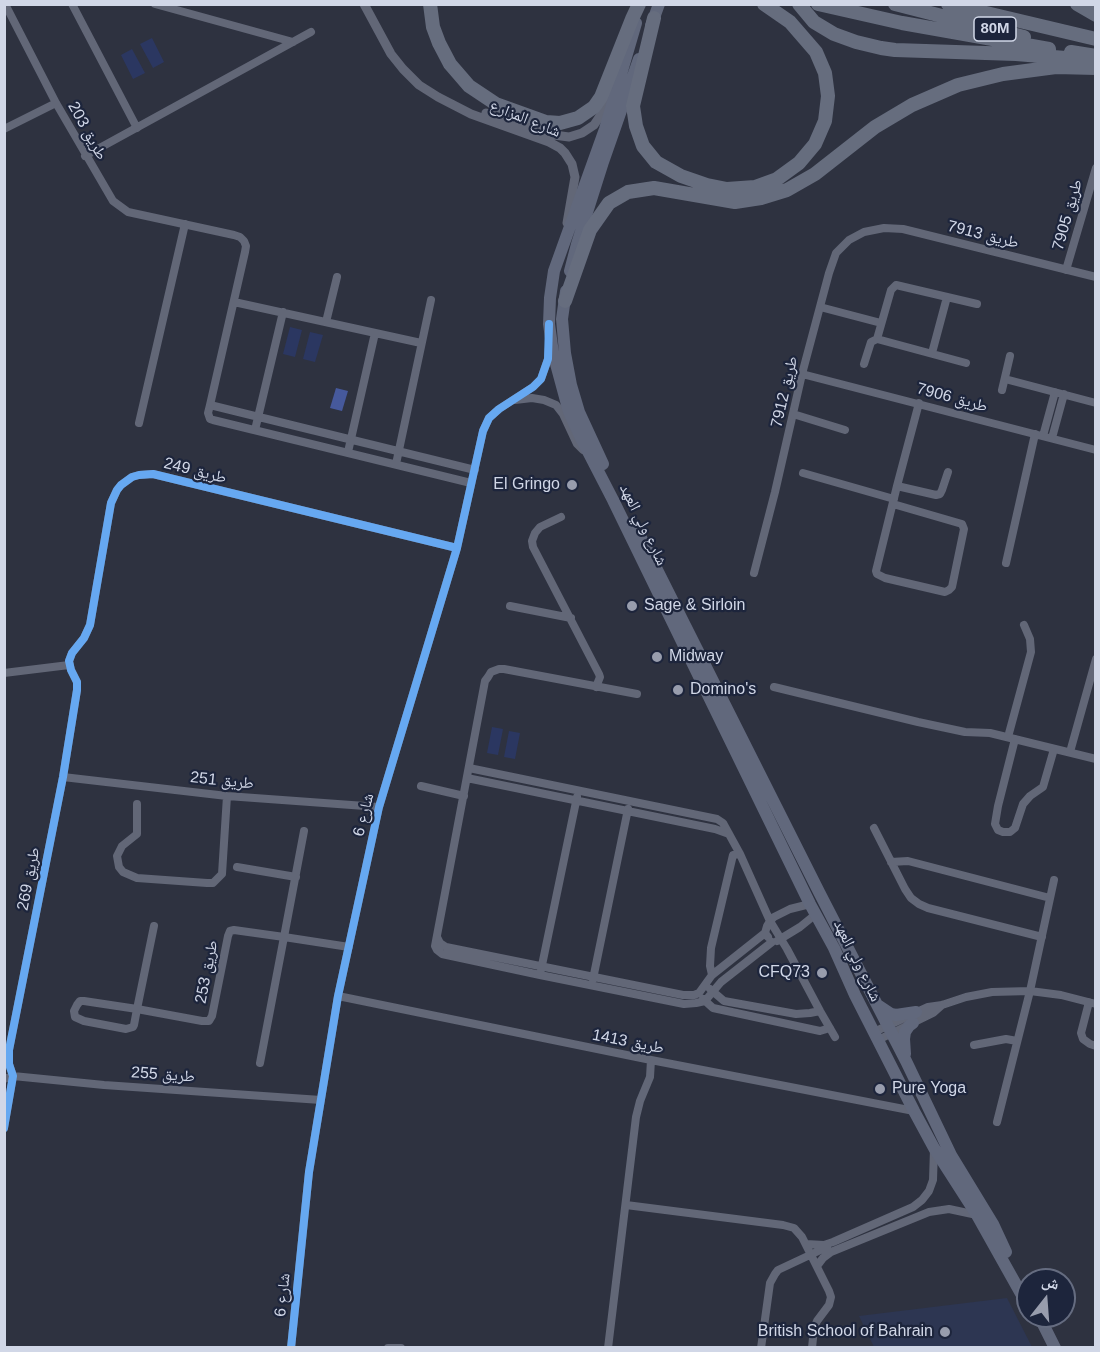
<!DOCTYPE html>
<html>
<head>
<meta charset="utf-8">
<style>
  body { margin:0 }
  #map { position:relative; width:1100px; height:1352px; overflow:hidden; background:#2e3240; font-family:Arial,"Noto Naskh Arabic",sans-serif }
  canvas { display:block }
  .frame { position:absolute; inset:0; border:6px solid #d1d7e7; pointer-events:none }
  .north { position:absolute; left:1016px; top:1268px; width:60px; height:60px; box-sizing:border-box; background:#1d253c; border:2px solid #656c80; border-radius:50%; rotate:17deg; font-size:16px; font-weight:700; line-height:24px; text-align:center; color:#d1d7e7 }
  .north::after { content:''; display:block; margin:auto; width:21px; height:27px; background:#989dad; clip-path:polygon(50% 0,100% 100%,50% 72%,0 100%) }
</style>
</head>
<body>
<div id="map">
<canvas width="1100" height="1352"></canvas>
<div class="frame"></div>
<div class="north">ش</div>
</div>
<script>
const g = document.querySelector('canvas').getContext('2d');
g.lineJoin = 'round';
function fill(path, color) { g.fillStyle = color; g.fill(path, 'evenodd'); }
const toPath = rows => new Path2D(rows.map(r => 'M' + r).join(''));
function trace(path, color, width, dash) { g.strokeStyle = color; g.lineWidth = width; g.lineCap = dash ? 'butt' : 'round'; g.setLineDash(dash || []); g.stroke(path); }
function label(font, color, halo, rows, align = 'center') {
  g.font = font + ' Arial,"Noto Naskh Arabic",sans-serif'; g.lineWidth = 4.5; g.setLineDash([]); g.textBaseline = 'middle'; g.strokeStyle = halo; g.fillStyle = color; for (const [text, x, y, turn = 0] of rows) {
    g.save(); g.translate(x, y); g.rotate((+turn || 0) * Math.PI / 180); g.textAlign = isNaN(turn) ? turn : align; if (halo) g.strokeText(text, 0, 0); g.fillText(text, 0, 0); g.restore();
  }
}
fill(toPath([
  [1007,1298,1032,1347,874,1347,859,1316]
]), '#2d3652');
fill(toPath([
  [152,38,164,62,153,68,140,44],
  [132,49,145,73,133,79,121,55],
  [290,327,302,330,295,357,283,354],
  [310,332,323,335,315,362,303,359],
  [492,727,503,729,498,755,487,753],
  [509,731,520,733,515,759,504,757]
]), '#2b3761');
fill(toPath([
  [336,388,348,391,342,411,330,408]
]), '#46599c');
trace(toPath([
  [5,4,56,103,113,201,128,212,234,235,240,237,244,241,246,246,245,252,210,405],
  [72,4,137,128],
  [155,4,293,42],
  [4,129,56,103],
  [85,156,311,32],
  [1066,270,1096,168],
  [234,302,421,343],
  [820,307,881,323],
  [326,322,337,277],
  [877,339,891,290,896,285,977,304],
  [932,353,947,297],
  [864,364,871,342,877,339,966,363],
  [802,374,1096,450],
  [1005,379,1096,403],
  [1002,390,1010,356],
  [515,400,532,398,544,400,556,405,563,414,577,444,583,450],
  [793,414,845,430],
  [139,423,185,224],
  [255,430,283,312],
  [1043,436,1055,392],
  [1052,438,1064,394],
  [348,452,375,333],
  [396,464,431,300],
  [803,473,894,499],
  [471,483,213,420,210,419,208,413,210,405,475,470],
  [897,486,936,495,940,494,942,490,948,472],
  [893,504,962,524,964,529,952,587,949,590,945,592,885,578,877,574,876,571,897,486,919,403],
  [561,517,540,527,535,533,532,541,533,547,599,674,600,677,596,687],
  [1006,563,1035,434],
  [754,573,775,492,802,374,829,273,836,253,849,240,864,232,884,228,903,229,1096,277],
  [510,606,571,618],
  [4,673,69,665],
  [774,687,918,722,965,732,990,733,1096,759],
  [637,694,504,669,499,669,491,672,488,677,485,681,435,946,437,950,442,954,540,975,684,1004,696,1003,705,1001,721,982,772,942],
  [1008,737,1031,652,1030,639,1024,625],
  [1015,739,998,806,995,824,998,830,1003,832,1010,832,1015,828,1023,804,1030,796,1043,787,1054,749],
  [1070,752,1096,659],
  [469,768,717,819,723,823,740,854,770,921,787,949,820,1011,835,1037],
  [63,777,227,796,379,807],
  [467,778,715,829,729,834],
  [421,786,464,796],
  [137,804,137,834,122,846,117,856,119,867,123,872,137,878,207,883,213,883,222,874,227,796],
  [874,828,905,889,911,898,919,904,928,908,1042,937],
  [304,831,284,937,349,947],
  [891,862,908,861,1050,898],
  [237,867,296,877],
  [154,926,137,1009,134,1025,133,1027,126,1029,84,1021,75,1017,74,1011,77,1005,80,1001,84,1001,137,1009,202,1021,209,1021,212,1016,228,936,230,931,234,930,284,937,260,1063],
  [437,937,440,943,446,947,683,995,694,995,699,993,712,975,765,933],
  [768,937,765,933,767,926,770,921,774,917,790,909,810,904],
  [777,941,800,927,816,914],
  [541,970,577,797],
  [712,975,710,966,711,948,733,855,740,854],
  [593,979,628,809],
  [710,989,724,1001,796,1014,810,1013,820,1011],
  [338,996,651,1060,914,1111],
  [703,999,713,1008,820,1031,830,1028],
  [1089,1002,1081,1033,1083,1039,1090,1044,1096,1046],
  [874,1032,928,1007,942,1005,966,997,992,992,1030,991,1061,995,1096,1004],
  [878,1040,933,1013,942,1005],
  [974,1045,1006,1039,1017,1041],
  [4,1079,13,1076,104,1085,321,1100],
  [997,1122,1030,991,1054,880],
  [4,1128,13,1076,9,1064,9,1050,63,777,77,690,77,682,71,670,69,661,72,653,84,638,90,625,111,503,117,490,121,485,132,477,139,475,153,474,457,548],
  [626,1205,783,1225,794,1228,802,1237,829,1291,831,1297,829,1305,817,1321,814,1328,812,1348],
  [806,1244,824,1245,833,1242,913,1207,922,1200,929,1191,933,1180,934,1149],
  [817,1266,823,1258,831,1252,929,1212,949,1209,977,1215],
  [291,1348,309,1172,338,996,379,807,457,548,483,431,489,418,499,409,533,387,541,379,548,359,549,347],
  [388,1348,401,1348],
  [608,1348,636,1117,640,1101,650,1077,651,1060],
  [761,1348,770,1283,775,1274,778,1270,827,1247]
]), '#626777', 8);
trace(toPath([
  [364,4,391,54,403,69,419,85,438,97,471,114,549,142,560,148,565,153,572,164,575,177,567,223],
  [486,113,554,135,569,137,582,133,594,125,602,113,611,93]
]), '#626777', 9);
trace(toPath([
  [636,23,605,129,554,271,550,298,549,324,553,353,569,412,581,438,613,500,810,904,834,948,855,995,914,1111,934,1148,977,1215,1028,1306],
  [651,26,659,4],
  [570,271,577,244,603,162,639,59],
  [566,291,562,319,565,353,571,385,579,412,603,464],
  [637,530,819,892,906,1061,951,1155,993,1224,1006,1252],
  [879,1006,891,1014,896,1015,916,1012],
  [905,1054,904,1039,905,1032,909,1026,913,1023],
  [1039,1316,1055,1348]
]), '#61687c', 12);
trace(toPath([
  [430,4,433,27,439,43,450,64,469,86,496,104,546,122,560,123,578,118,594,107,601,97,632,19,639,4],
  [799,4,814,22,834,34,856,42,881,48,895,50,1016,54,1078,59],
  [818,4,902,23,1049,49],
  [895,4,1024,37],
  [948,4,1096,39],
  [1077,4,1096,15],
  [654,18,633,106,636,126,643,146,656,162,681,176,707,185,727,189,755,187,777,179,799,163,815,144,825,121,828,96,825,73,816,52,790,22,764,4],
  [1071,52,1096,56],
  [565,301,590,230,609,203,628,192,654,188,735,202,761,198,787,190,815,174,875,127,912,105,958,85,1003,74,1056,67,1096,68]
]), '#666d7e', 14);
trace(toPath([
  [4,1128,13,1076,9,1064,9,1050,63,777,77,690,77,682,71,670,69,661,72,653,84,638,90,625,111,503,117,490,121,485,132,477,139,475,153,474,457,548],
  [291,1348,309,1172,338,996,379,807,457,548,483,431,489,418,499,409,533,387,541,379,548,359,549,324]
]), '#66a8f1', 8);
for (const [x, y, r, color] of [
  [572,485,6,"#989dad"],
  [632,606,6,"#989dad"],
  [657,657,6,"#989dad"],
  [678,690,6,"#989dad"],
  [822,973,6,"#989dad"],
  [880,1089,6,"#989dad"],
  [945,1332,6,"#989dad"]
]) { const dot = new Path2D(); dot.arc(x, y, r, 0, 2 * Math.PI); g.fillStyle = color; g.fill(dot); trace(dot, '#1d253c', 2); }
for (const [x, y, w] of [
  [995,29,42]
]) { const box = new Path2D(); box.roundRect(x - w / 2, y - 12, w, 24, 4.5); g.fillStyle = '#1d253c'; g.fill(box); trace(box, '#d1d7e7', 1.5); }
label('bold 15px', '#d1d7e7', null, [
  ["80M",995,29]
]);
label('16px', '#d1d7e7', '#1d253c', [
  ["شارع المزارع",525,119,22],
  ["طريق 203",87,131,61],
  ["طريق 7905",1068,215,-74],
  ["طريق 7913",983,235,14],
  ["طريق 7912",785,392,-77],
  ["طريق 7906",952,398,15],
  ["طريق 249",195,471,14],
  ["شارع ولي العهد",643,525,64],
  ["طريق 251",222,781,6],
  ["شارع 6",364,815,-76],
  ["طريق 269",29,879,-79],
  ["شارع ولي العهد",857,961,64],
  ["طريق 253",207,972,-79],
  ["طريق 1413",628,1042,11],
  ["طريق 255",163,1075,4],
  ["شارع 6",283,1295,-84]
]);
label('16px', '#d1d7e7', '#1d253c', [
  ["El Gringo",560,485,"right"],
  ["Sage & Sirloin",644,606],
  ["Midway",669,657],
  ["Domino's",690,690],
  ["CFQ73",810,973,"right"],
  ["Pure Yoga",892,1089],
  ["British School of Bahrain",933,1332,"right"]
], 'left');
</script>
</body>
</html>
